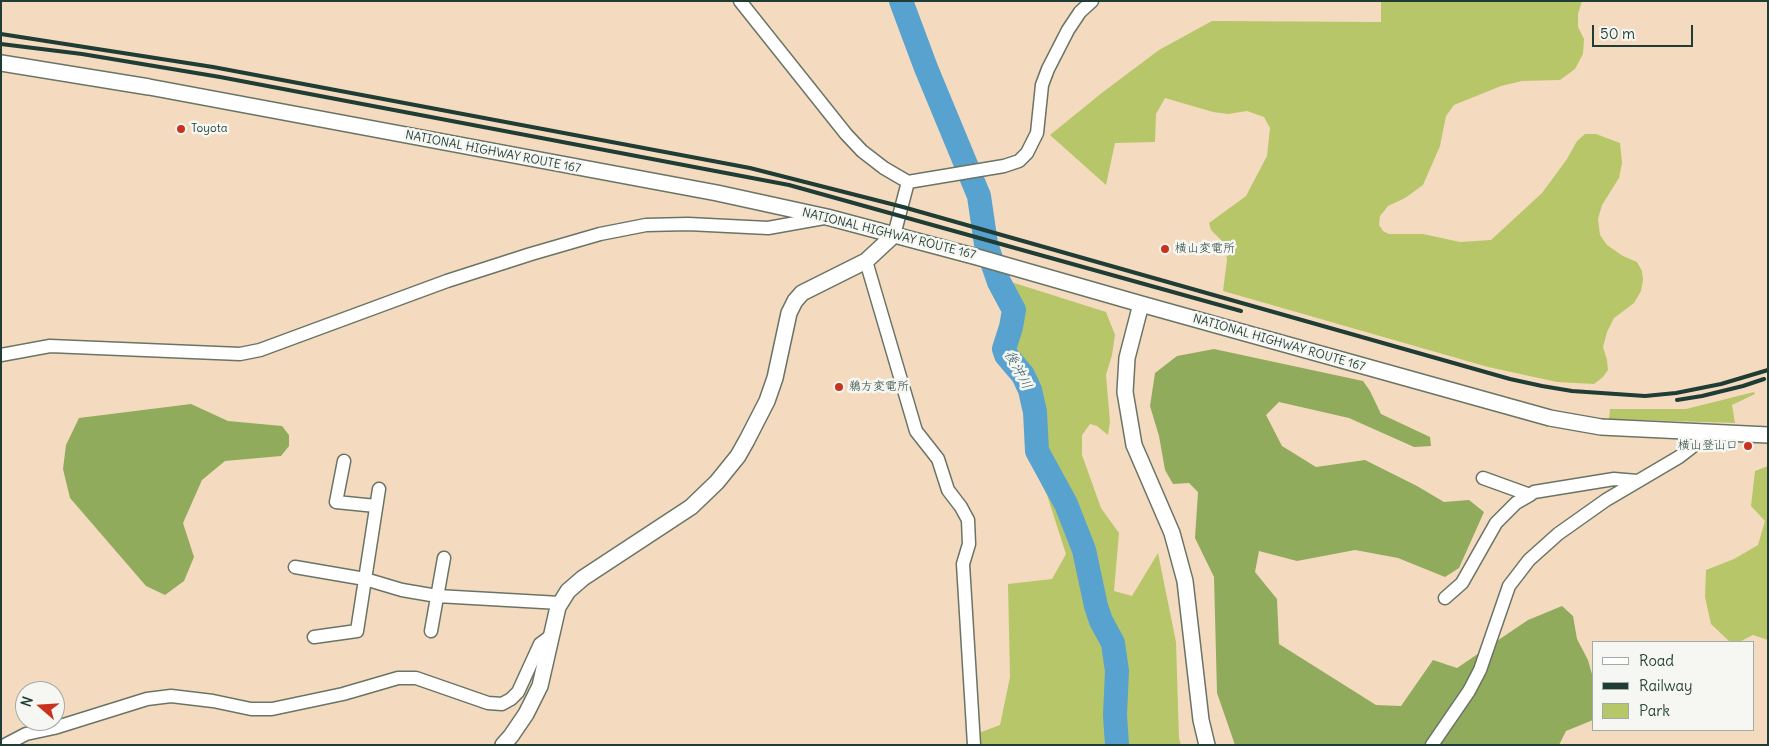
<!DOCTYPE html>
<html>
<head>
<meta charset="utf-8">
<style>
  body { margin:0 }
  #map { position:relative; width:1769px; height:746px; overflow:hidden; background:#f4dbbf; font-family:Delius,sans-serif }
  canvas { display:block }
  .frame { position:absolute; inset:0; border:2px solid #1f3d34; pointer-events:none }
  .legend { position:absolute; left:1592px; top:641px; width:162px; height:90px; box-sizing:border-box; background:#f6f6f2; border:1px solid #a0aca6; margin:0; padding:6px 9px; list-style:none; font-size:15px; color:#1f3d34 }
  .legend li { display:flex; align-items:center; gap:10px; height:25px }
  .legend b { width:25px; border:1px solid #a0aca6 }
  .north { position:absolute; left:15px; top:681px; width:50px; height:50px; box-sizing:border-box; background:#f6f6f2; border:1px solid #a0aca6; border-radius:50%; rotate:289deg; font-size:14px; font-weight:700; line-height:20px; text-align:center; color:#1f3d34 }
  .north::after { content:''; display:block; margin:auto; width:18px; height:22px; background:#c8321e; clip-path:polygon(50% 0,100% 100%,50% 72%,0 100%) }
  .scale { position:absolute; left:1592px; top:25px; width:101px; height:22px; box-sizing:border-box; border:2px solid #1f3d34; border-top:0; padding-left:6px; font-size:15px; line-height:18px; white-space:nowrap; color:#1f3d34; -webkit-text-stroke:4px #f6f6f2; paint-order:stroke }
</style>
</head>
<body>
<div id="map">
<canvas width="1769" height="746"></canvas>
<div class="frame"></div>
<ul class="legend">
<li><b style="height:6px;background:#fff"></b>Road</li>
<li><b style="height:6px;background:#1f3d34"></b>Railway</li>
<li><b style="height:14px;background:#b7c669"></b>Park</li>
</ul>
<div class="north">N</div>
<div class="scale">50 m</div>
</div>
<script>
const g = document.querySelector('canvas').getContext('2d');
g.lineJoin = 'round';
function fill(path, color) { g.fillStyle = color; g.fill(path, 'evenodd'); }
const toPath = rows => new Path2D(rows.map(r => 'M' + r).join(''));
function trace(path, color, width, dash) { g.strokeStyle = color; g.lineWidth = width; g.lineCap = dash ? 'butt' : 'round'; g.setLineDash(dash || []); g.stroke(path); }
function label(font, color, halo, rows, align = 'center') {
  g.font = font + ' Delius,"Klee One",sans-serif'; g.lineWidth = 5; g.setLineDash([]); g.textBaseline = 'middle'; g.strokeStyle = halo; g.fillStyle = color; for (const [text, x, y, turn = 0] of rows) {
    g.save(); g.translate(x, y); g.rotate((+turn || 0) * Math.PI / 180); g.textAlign = isNaN(turn) ? turn : align; if (halo) g.strokeText(text, 0, 0); g.fillText(text, 0, 0); g.restore();
  }
}
fill(toPath([
  [1381,1,1582,1,1578,14,1578,27,1584,39,1583,54,1575,69,1560,80,1522,81,1501,86,1454,105,1446,116,1440,146,1423,185,1405,198,1388,206,1380,216,1379,225,1383,231,1389,234,1423,234,1460,242,1491,240,1542,193,1567,159,1577,141,1585,134,1596,134,1620,143,1622,163,1619,178,1602,205,1598,219,1600,235,1607,245,1623,256,1637,262,1642,271,1643,280,1641,291,1634,303,1614,318,1607,332,1603,347,1607,360,1608,370,1603,377,1594,384,1557,382,1488,367,1223,291,1227,260,1226,249,1223,242,1211,230,1209,223,1246,196,1267,156,1270,128,1264,117,1247,111,1228,114,1213,112,1165,98,1156,114,1155,142,1115,143,1106,185,1050,135,1103,92,1159,50,1212,21,1381,22],
  [1008,281,1106,312,1115,335,1112,355,1106,375,1110,422,1108,435,1097,426,1090,424,1082,435,1082,455,1101,508,1119,533,1114,591,1132,596,1158,553,1176,642,1179,738,1181,745,972,745,973,735,1000,725,1010,677,1008,584,1052,579,1066,554,1047,495,1034,469,1030,441,1027,394,1018,376,1013,350,1023,309,1007,289],
  [1754,392,1755,394,1732,405,1735,423,1609,419,1610,409,1686,409],
  [1768,466,1768,640,1753,635,1739,642,1730,642,1711,624,1705,597,1706,570,1734,559,1758,545,1765,521,1751,506,1755,471]
]), '#b7c669');
fill(toPath([
  [1214,349,1363,381,1370,391,1381,414,1430,437,1431,446,1414,447,1349,418,1279,402,1266,415,1282,446,1316,467,1365,460,1417,486,1444,502,1469,500,1484,512,1459,568,1445,577,1398,558,1355,550,1297,561,1259,551,1255,572,1277,599,1279,644,1376,705,1401,706,1433,660,1457,668,1528,620,1562,606,1573,616,1577,639,1588,660,1593,678,1593,720,1566,731,1559,745,1235,745,1217,693,1214,577,1195,538,1198,492,1189,483,1173,484,1165,470,1159,436,1150,406,1155,373,1177,356],
  [191,404,228,421,282,426,289,435,289,446,281,456,225,461,202,480,183,523,194,557,184,581,165,595,146,586,70,498,63,469,66,445,79,418]
]), '#91ab5d');
trace(toPath([
  [901,1,926,68,979,196,986,244,999,282,1014,310,1011,327,1004,349,1006,355,1023,375,1030,390,1035,412,1037,451,1066,504,1084,550,1096,606,1101,621,1113,643,1117,671,1115,715,1117,745]
]), '#57a2cf', 24);
const minor = toPath([
  [740,1,846,134,862,151,884,168,908,182,1004,166,1019,161,1027,153,1037,133,1042,85,1048,69,1068,30,1080,12,1092,1],
  [894,235,908,182],
  [866,261,916,431,938,459,948,490,961,507,968,520,969,544,963,564,974,745],
  [1,355,50,346,240,354,260,350,447,281,531,254,600,234,646,225,688,224,768,228,824,218],
  [344,461,336,502,376,506],
  [1483,478,1530,495],
  [295,567,365,579,402,590,437,596,560,603],
  [1445,598,1462,583,1496,523,1516,503,1530,495,1534,492,1614,479,1637,481],
  [431,631,444,558],
  [314,637,357,631,379,489],
  [5,745,26,734,54,728,147,699,171,696,213,701,251,709,272,709,343,694,398,678,416,678,488,703,502,704,511,699,518,692,540,644,552,635],
  [1432,745,1469,691,1480,670,1509,586,1529,560,1558,534,1606,500,1679,457,1710,433]
]);
const tertiary = toPath([
  [1,63,149,87,717,193,827,217,977,257,1141,304,1550,418,1601,427,1768,435],
  [1141,304,1127,358,1125,392,1134,445,1172,533,1185,581,1201,720,1207,745],
  [503,745,511,736,526,714,540,686,558,607,568,591,583,578,691,507,717,482,738,456,747,440,767,401,775,378,789,313,795,301,802,293,866,261,894,235]
]);
trace(minor, '#6a7465', 15);
trace(tertiary, '#6a7465', 18);
trace(minor, '#fff', 12);
trace(tertiary, '#fff', 15);
trace(toPath([
  [1,34,213,67,750,168,903,207,1510,379,1542,386,1572,391,1645,396,1676,393,1721,384,1768,370],
  [1,44,82,54,220,77,789,185,1241,311],
  [1677,400,1702,396,1743,386,1764,379]
]), '#1f3d34', 4);
for (const [x, y, r, color] of [
  [181,129,5,"#c8321e"],
  [1165,249,5,"#c8321e"],
  [839,387,5,"#c8321e"],
  [1748,446,5,"#c8321e"]
]) { const dot = new Path2D(); dot.arc(x, y, r, 0, 2 * Math.PI); g.fillStyle = color; g.fill(dot); trace(dot, '#f6f6f2', 2); }
label('12px', '#1f3d34', '#f6f6f2', [
  ["Toyota",191,129],
  ["横山変電所",1175,249],
  ["鵜方変電所",849,387],
  ["横山登山口",1738,446,"right"]
], 'left');
label('12px', '#1f3d34', '#f6f6f2', [
  ["NATIONAL HIGHWAY ROUTE 167",493,152,11],
  ["NATIONAL HIGHWAY ROUTE 167",889,234,14],
  ["NATIONAL HIGHWAY ROUTE 167",1279,343,16]
]);
label('italic 14px', '#305b62', '#f6f6f2', [
  ["後沖川",1018,370,62]
]);
</script>
</body>
</html>
